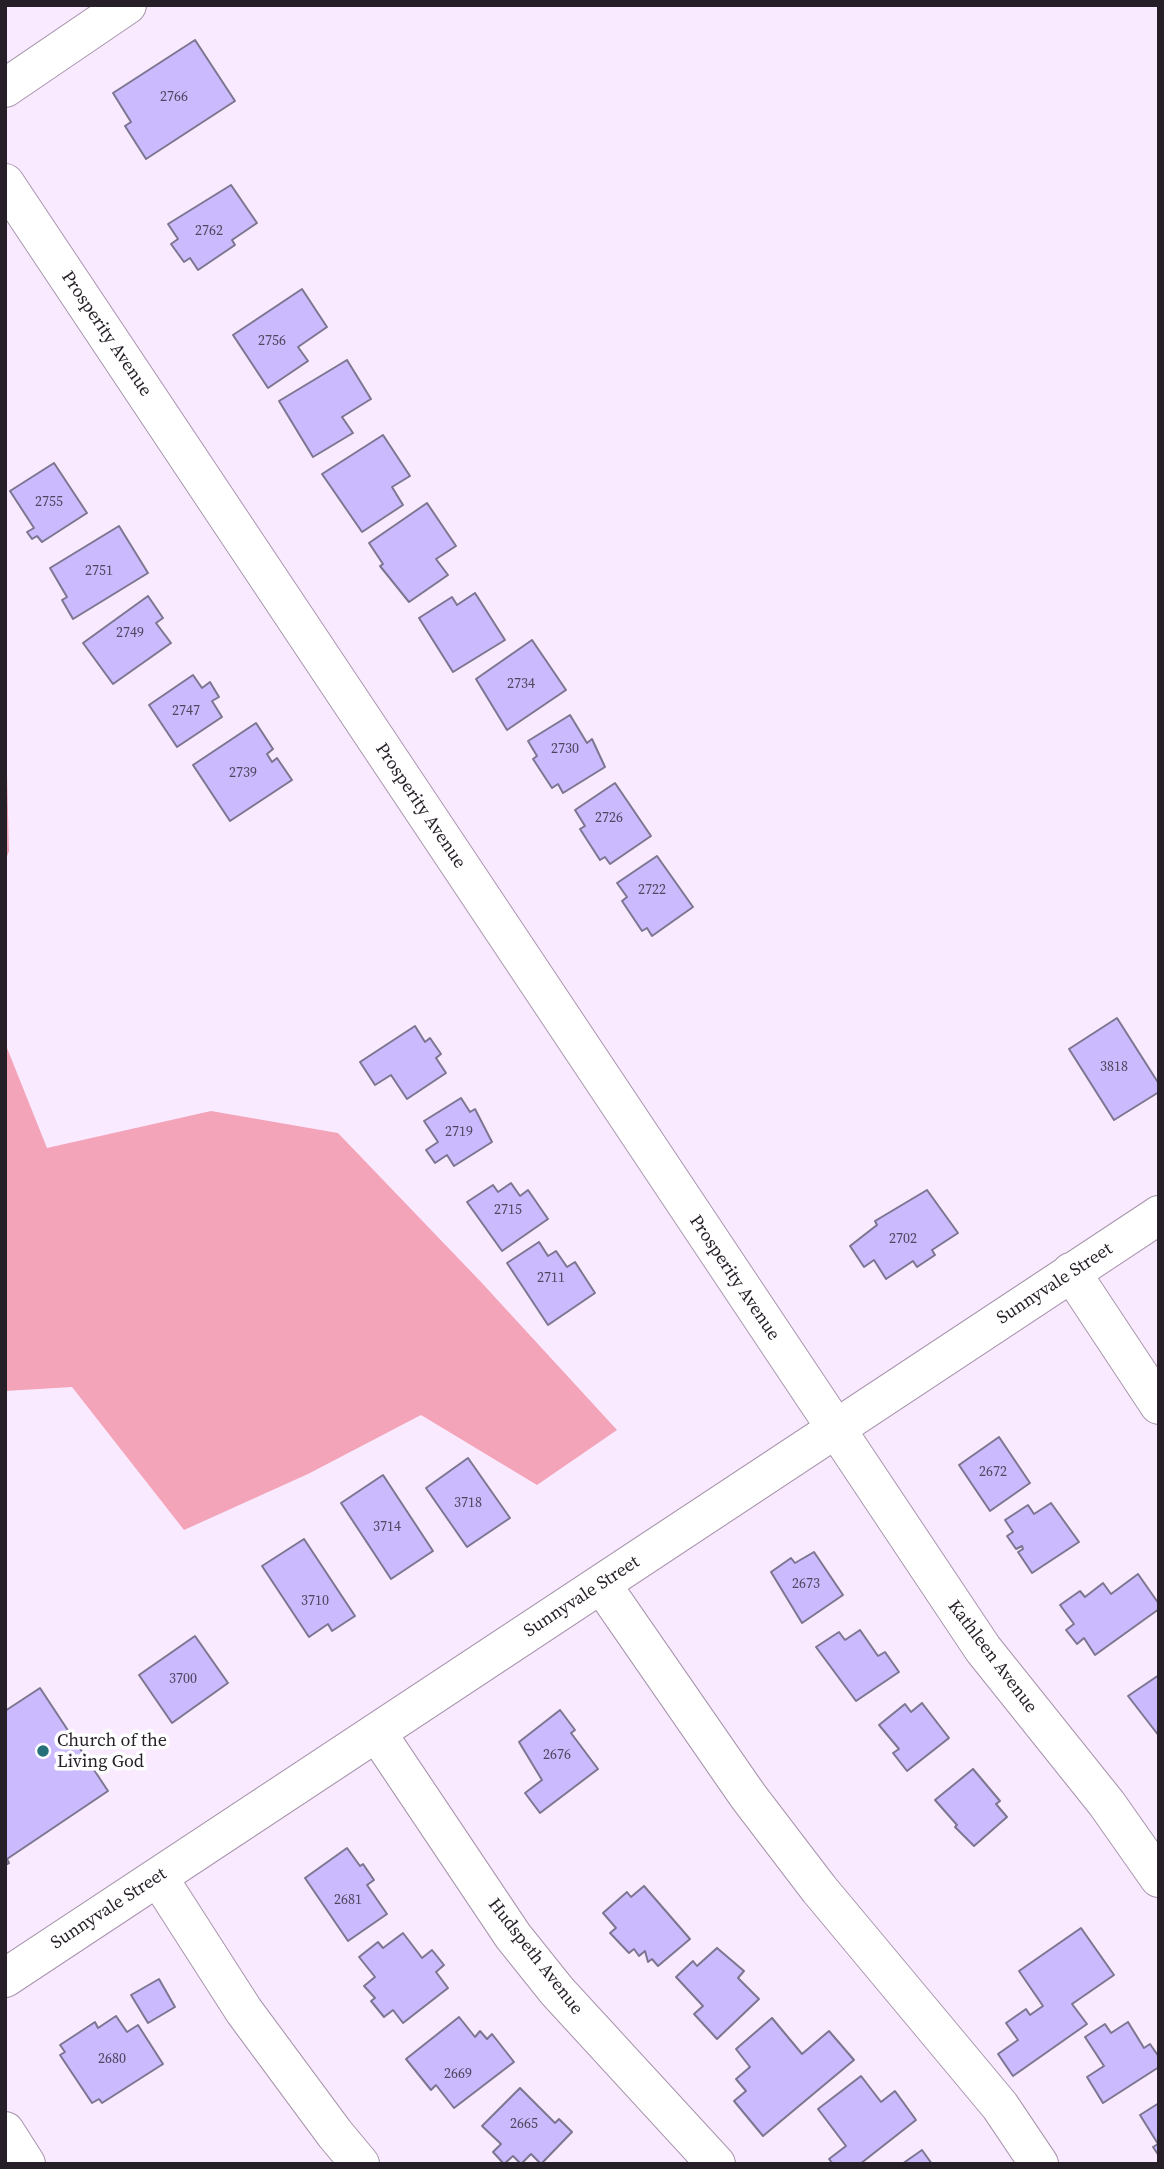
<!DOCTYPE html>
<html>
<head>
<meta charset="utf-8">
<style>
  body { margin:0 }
  #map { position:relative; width:1164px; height:2169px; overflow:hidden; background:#faeaff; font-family:"Source Serif 4",serif }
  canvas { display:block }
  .frame { position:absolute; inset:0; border:7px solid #261f28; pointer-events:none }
</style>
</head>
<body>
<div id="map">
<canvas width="1164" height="2169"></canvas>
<div class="frame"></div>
</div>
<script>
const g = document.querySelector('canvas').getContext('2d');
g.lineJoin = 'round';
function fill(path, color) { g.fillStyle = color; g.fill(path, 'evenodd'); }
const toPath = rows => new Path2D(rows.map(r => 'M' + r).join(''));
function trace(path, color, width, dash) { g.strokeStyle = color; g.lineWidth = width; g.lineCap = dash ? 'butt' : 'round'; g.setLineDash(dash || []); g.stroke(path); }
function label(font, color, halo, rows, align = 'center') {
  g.font = font + ' "Source Serif 4",serif'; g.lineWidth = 7; g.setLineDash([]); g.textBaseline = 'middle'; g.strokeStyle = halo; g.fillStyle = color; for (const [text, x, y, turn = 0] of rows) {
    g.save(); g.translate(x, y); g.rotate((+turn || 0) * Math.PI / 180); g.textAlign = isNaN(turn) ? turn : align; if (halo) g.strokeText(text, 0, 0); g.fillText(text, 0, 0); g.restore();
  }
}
fill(toPath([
  [5,697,9,851,5,862],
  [5,1043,47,1148,211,1111,338,1133,481,1282,617,1430,537,1485,421,1415,308,1474,184,1530,72,1387,5,1391]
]), '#f3a4b9');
const building = toPath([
  [195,40,235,101,146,159,125,126,131,122,113,93,195,40],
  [231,185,257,223,232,240,235,245,198,270,190,258,184,262,171,244,178,239,168,224,231,185],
  [302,289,327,327,298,347,308,361,268,388,233,335,302,289],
  [347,360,371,399,342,417,353,433,313,457,279,401,347,360],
  [383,435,410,476,392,487,403,505,362,532,322,474,383,435],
  [54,463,87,513,42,542,37,536,32,539,27,532,34,528,10,491,54,463],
  [427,503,456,546,436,559,448,575,409,602,380,566,383,564,369,543,427,503],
  [119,526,148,573,73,619,62,600,67,597,50,568,119,526],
  [475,593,505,640,453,672,419,618,452,597,457,605,475,593],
  [148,596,163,618,156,623,171,643,113,684,83,643,148,596],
  [532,640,566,690,507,730,476,679,532,640],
  [193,675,202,688,210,682,219,697,212,701,222,717,177,747,149,705,193,675],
  [570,715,587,743,592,739,605,767,563,793,558,784,552,788,533,759,537,756,528,741,570,715],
  [256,723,273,749,267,754,272,762,277,758,292,780,230,821,193,765,256,723],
  [615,783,651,836,610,864,605,857,600,860,580,829,585,826,575,810,615,783],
  [657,856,693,907,652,936,647,928,642,931,622,901,627,897,617,883,657,856],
  [1117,1018,1159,1084,1159,1092,1114,1120,1069,1049,1117,1018],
  [415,1026,425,1042,430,1038,441,1054,436,1058,446,1073,407,1099,391,1075,375,1085,360,1062,415,1026],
  [461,1098,470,1112,475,1109,492,1142,454,1166,447,1155,435,1163,426,1150,438,1142,424,1121,461,1098],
  [511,1183,520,1196,528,1190,548,1219,502,1251,467,1202,493,1185,498,1192,511,1183],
  [927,1190,958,1233,932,1250,935,1255,917,1267,913,1261,886,1279,874,1260,864,1267,850,1246,877,1225,875,1221,927,1190],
  [539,1242,548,1256,556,1251,567,1267,575,1262,595,1293,548,1325,507,1263,539,1242],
  [999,1437,1030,1483,990,1511,959,1465,999,1437],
  [468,1458,510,1518,467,1547,426,1488,468,1458],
  [383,1475,433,1551,391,1579,341,1503,383,1475],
  [1051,1503,1079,1542,1032,1573,1018,1552,1023,1549,1022,1546,1016,1549,1007,1536,1013,1532,1005,1520,1028,1505,1034,1514,1051,1503],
  [304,1539,355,1616,332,1631,328,1624,309,1637,262,1566,304,1539],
  [814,1552,843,1595,802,1623,771,1572,791,1558,795,1563,814,1552],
  [1138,1574,1159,1604,1159,1609,1095,1655,1084,1638,1077,1644,1066,1630,1074,1624,1060,1605,1080,1591,1085,1597,1103,1583,1111,1594,1138,1574],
  [860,1630,878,1656,885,1652,899,1672,856,1701,816,1647,839,1632,845,1640,860,1630],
  [195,1636,228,1683,172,1723,139,1675,195,1636],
  [1159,1675,1159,1736,1128,1696,1159,1675],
  [40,1688,108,1791,7,1859,9,1863,5,1865,5,1711,40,1688],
  [922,1703,949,1738,907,1771,893,1753,899,1749,879,1725,905,1704,911,1712,922,1703],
  [560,1710,575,1730,571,1733,598,1769,540,1813,525,1793,542,1780,519,1742,560,1710],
  [973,1769,1000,1801,996,1804,1007,1817,974,1846,955,1827,957,1825,935,1800,973,1769],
  [347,1848,360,1866,363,1864,374,1880,367,1885,387,1914,348,1941,305,1878,347,1848],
  [644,1886,690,1939,658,1966,652,1959,648,1962,645,1951,639,1956,634,1949,629,1953,610,1933,616,1928,603,1913,627,1892,631,1897,644,1886],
  [1081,1928,1114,1975,1072,2004,1087,2024,1013,2076,998,2054,1018,2040,1006,2023,1026,2009,1030,2015,1043,2006,1019,1971,1081,1928],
  [403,1933,422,1958,432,1950,444,1965,436,1972,448,1988,403,2023,393,2010,384,2017,371,2001,375,1998,364,1986,375,1977,359,1957,378,1942,383,1948,403,1933],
  [717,1948,744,1971,738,1978,759,1999,717,2039,694,2014,703,2006,676,1977,693,1961,697,1966,717,1948],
  [159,1979,175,2007,148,2023,131,1995,159,1979],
  [116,2016,127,2032,138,2025,163,2064,102,2103,99,2099,92,2103,60,2055,65,2052,60,2045,95,2022,98,2028,116,2016],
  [459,2017,475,2037,480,2031,487,2039,492,2034,514,2062,454,2108,436,2085,431,2090,406,2059,459,2017],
  [772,2018,802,2054,829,2031,854,2060,763,2136,734,2101,746,2091,736,2079,750,2067,736,2049,772,2018],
  [1128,2022,1144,2048,1150,2044,1159,2057,1159,2067,1103,2103,1087,2077,1104,2066,1085,2037,1105,2024,1111,2033,1128,2022],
  [861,2076,881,2102,895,2091,916,2120,860,2164,833,2164,829,2159,846,2146,818,2109,861,2076],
  [520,2088,555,2123,559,2119,572,2132,541,2164,531,2154,521,2164,513,2156,504,2164,493,2152,501,2144,482,2126,520,2088],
  [1159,2103,1159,2156,1153,2147,1158,2144,1140,2115,1159,2103],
  [922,2150,932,2164,902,2164,922,2150]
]);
fill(building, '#cbbafe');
trace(building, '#7c7690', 2);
const minor = toPath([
  [5,88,127,5],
  [5,183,983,1649,1107,1804,1159,1878],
  [1071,1272,1159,1405],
  [602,1585,748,1796,819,1889,1000,2106,1039,2164],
  [377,1733,513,1936,557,1991,716,2164],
  [158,1877,244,2011,335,2134,360,2164],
  [5,1978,1159,1215],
  [5,2131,26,2164]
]);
trace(minor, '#a795ad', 40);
trace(minor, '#fff', 38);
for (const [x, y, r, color] of [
  [43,1751,7,"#267079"]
]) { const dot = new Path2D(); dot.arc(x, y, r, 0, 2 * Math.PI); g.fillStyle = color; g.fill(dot); trace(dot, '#fff', 2.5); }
label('14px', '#4f465e', null, [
  ["2766",174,97],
  ["2762",209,231],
  ["2756",272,341],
  ["2755",49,502],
  ["2751",99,571],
  ["2749",130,633],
  ["2734",521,684],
  ["2747",186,711],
  ["2730",565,749],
  ["2739",243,773],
  ["2726",609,818],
  ["2722",652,890],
  ["3818",1114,1067],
  ["2719",459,1132],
  ["2715",508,1210],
  ["2702",903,1239],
  ["2711",551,1278],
  ["2672",993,1472],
  ["3718",468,1503],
  ["3714",387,1527],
  ["2673",806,1584],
  ["3710",315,1601],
  ["3700",183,1679],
  ["2676",557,1755],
  ["2681",348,1900],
  ["2680",112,2059],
  ["2669",458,2074],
  ["2665",524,2124]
]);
label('18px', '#261f28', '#fff', [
  ["Prosperity Avenue",106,334,56],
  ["Prosperity Avenue",420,806,56],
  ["Prosperity Avenue",734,1278,56],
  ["Sunnyvale Street",1055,1284,-33],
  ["Sunnyvale Street",582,1597,-33],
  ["Kathleen Avenue",992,1657,53],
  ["Sunnyvale Street",109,1909,-33],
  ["Hudspeth Avenue",535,1957,52]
]);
label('18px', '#261f28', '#fff', [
  ["Church of the",57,1741],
  ["Living God",57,1762]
], 'left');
</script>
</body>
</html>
